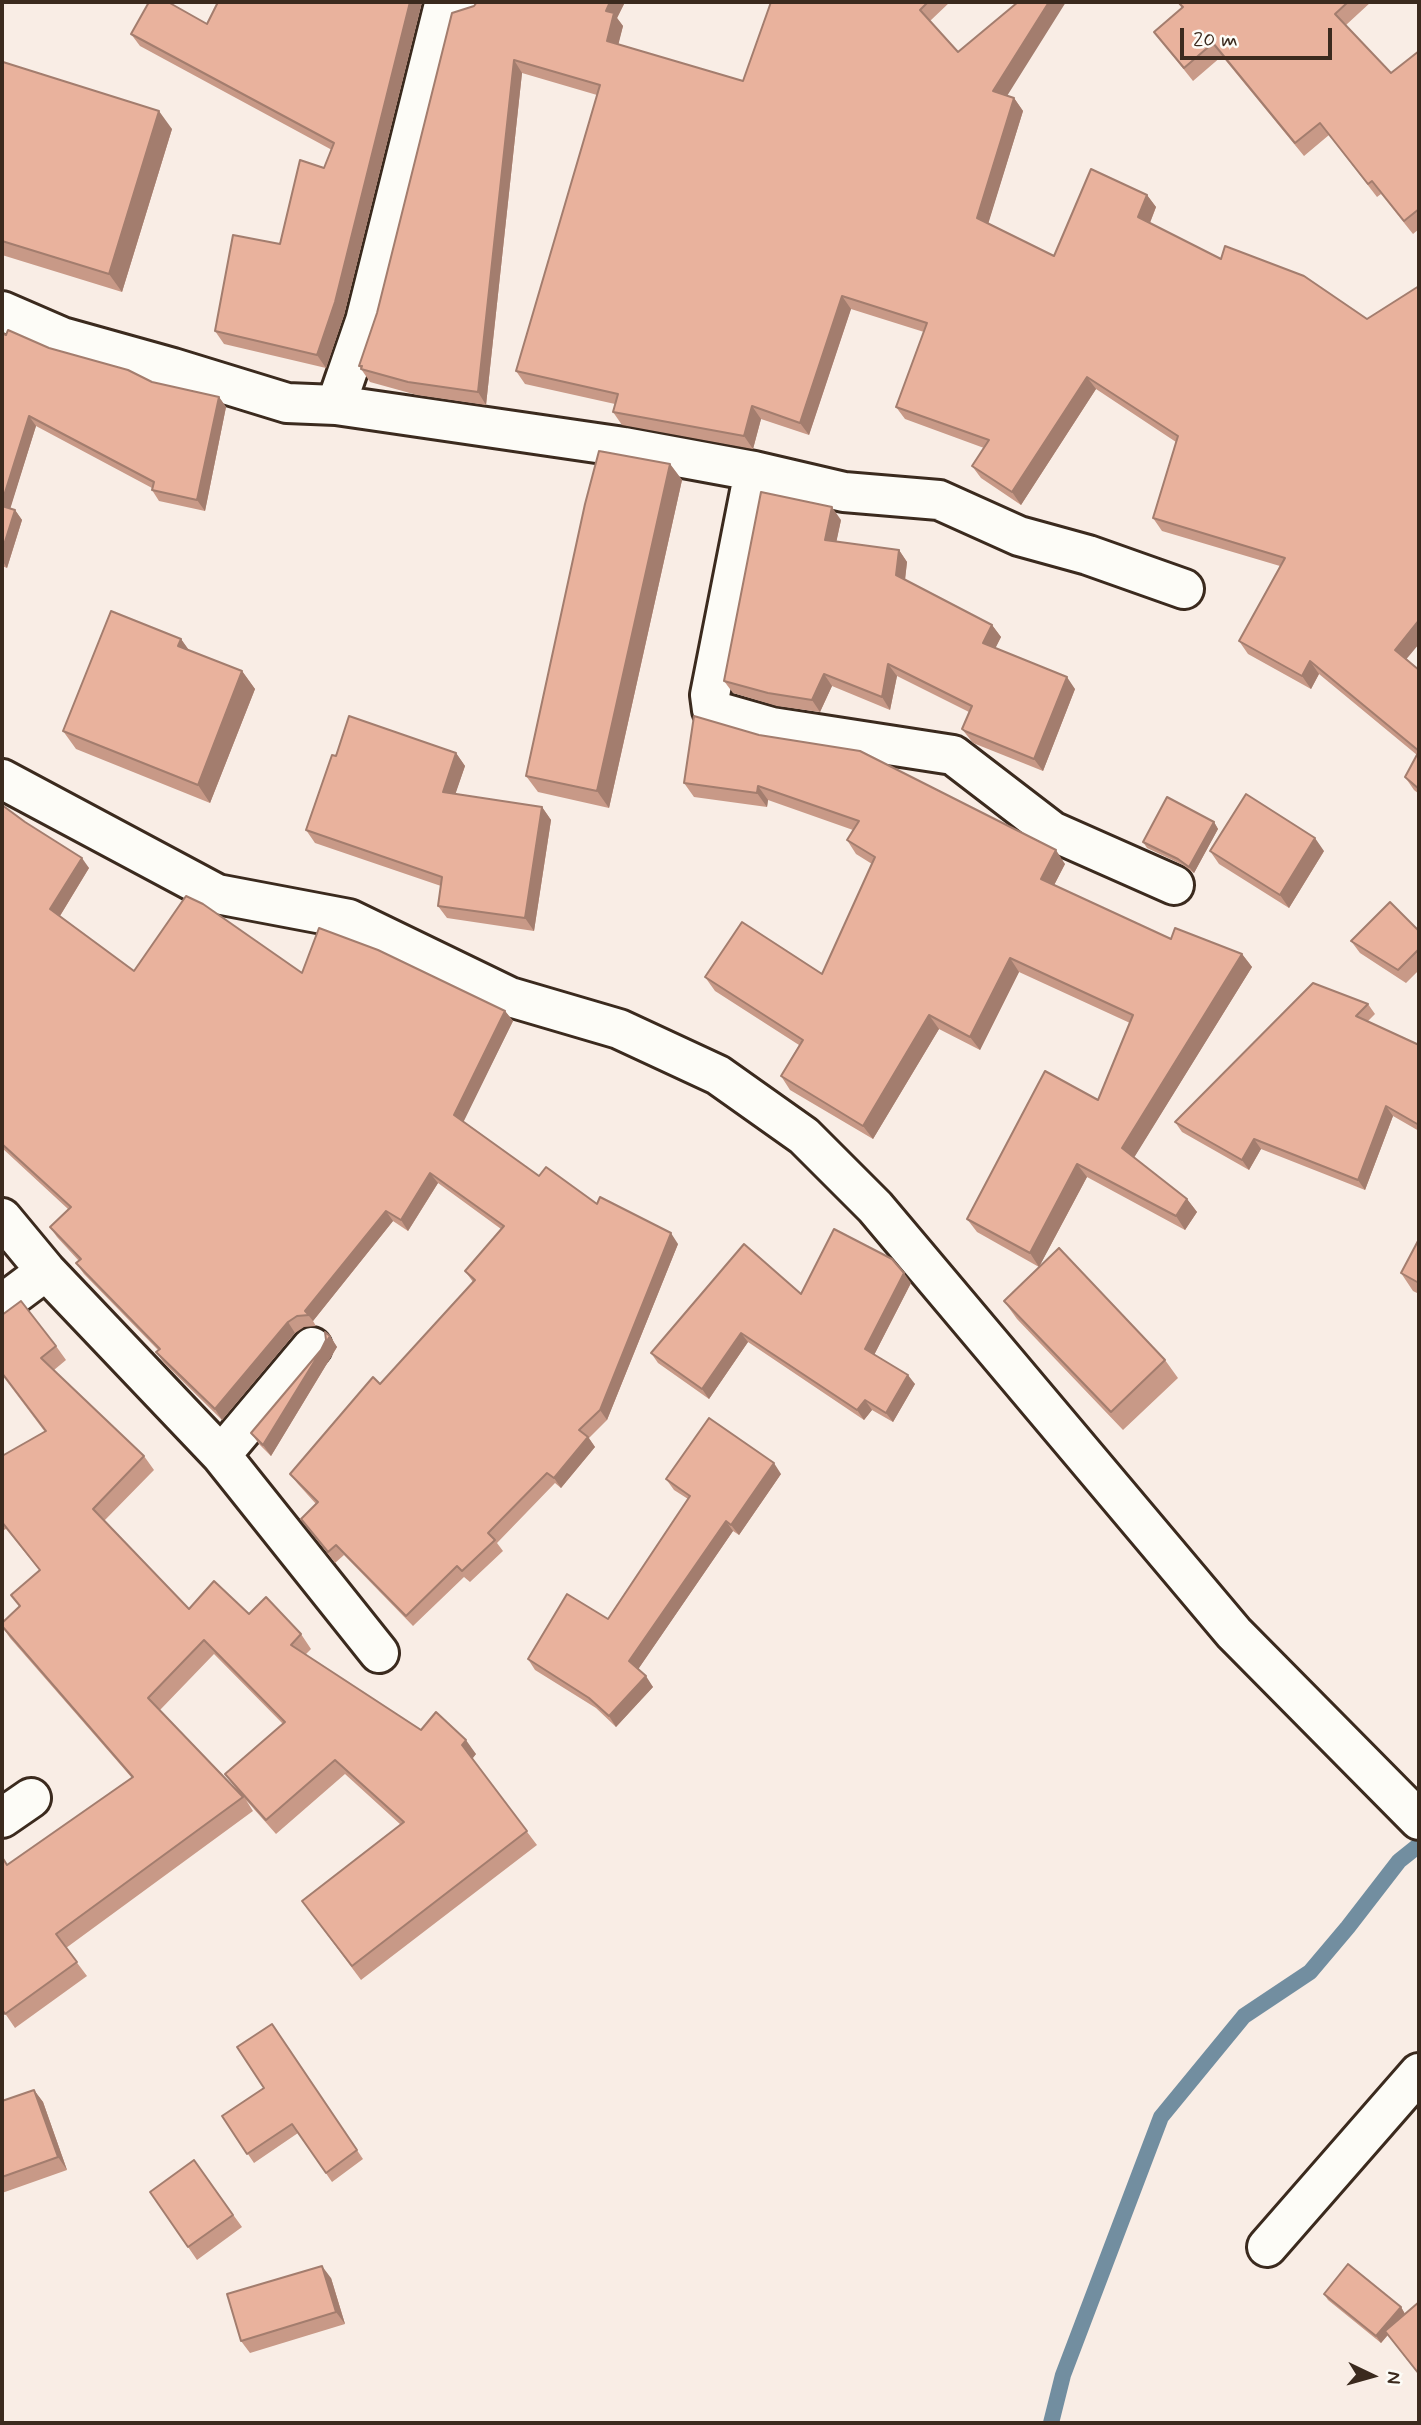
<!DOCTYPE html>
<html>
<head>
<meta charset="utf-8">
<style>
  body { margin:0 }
  #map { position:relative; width:1421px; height:2425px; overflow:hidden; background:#f9ede5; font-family:Mynerve,sans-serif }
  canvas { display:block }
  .frame { position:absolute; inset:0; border:4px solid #3b2a1e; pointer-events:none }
  .north { position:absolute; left:1337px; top:2341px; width:70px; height:70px; -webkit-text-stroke:5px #fdfcf7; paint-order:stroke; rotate:95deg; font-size:19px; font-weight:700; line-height:28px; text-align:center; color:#3b2a1e }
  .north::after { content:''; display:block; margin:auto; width:24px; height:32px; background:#3b2a1e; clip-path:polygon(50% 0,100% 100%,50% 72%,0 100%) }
  .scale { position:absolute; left:1180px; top:28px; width:152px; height:32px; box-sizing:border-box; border:4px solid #3b2a1e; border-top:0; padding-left:9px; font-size:21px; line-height:24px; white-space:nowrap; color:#3b2a1e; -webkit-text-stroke:5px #fdfcf7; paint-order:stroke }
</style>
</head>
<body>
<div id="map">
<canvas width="1421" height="2425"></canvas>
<div class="frame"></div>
<div class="north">N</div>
<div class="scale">20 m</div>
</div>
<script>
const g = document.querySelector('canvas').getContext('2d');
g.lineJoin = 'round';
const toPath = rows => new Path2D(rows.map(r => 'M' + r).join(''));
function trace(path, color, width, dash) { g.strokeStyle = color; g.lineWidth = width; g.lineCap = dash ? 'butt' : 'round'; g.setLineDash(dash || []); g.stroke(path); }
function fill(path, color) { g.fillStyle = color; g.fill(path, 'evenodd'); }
trace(toPath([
  [1051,2423,1063,2375,1161,2117,1244,2016,1310,1972,1348,1927,1399,1861,1419,1845]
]), '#728ea0', 16);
const street = toPath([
  [2,311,62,337,173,368,287,403,336,405,365,321,443,8,469,2],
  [336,405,624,447,754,471,844,492,939,500,1019,536,1088,555,1184,589],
  [754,471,710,695,712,710,772,727,953,755,1052,831,1174,885],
  [2,779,217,894,349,919,510,997,619,1029,718,1075,804,1136,875,1207,1234,1633,1419,1820],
  [2,1218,46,1271,221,1455,379,1653],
  [2,1304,46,1271],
  [221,1455,312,1347],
  [2,1818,31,1798],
  [1267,2247,1419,2073]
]);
trace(street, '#3b2a1e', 44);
trace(street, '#fdfcf7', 38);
fill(toPath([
  [218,2,422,2,344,315,326,368,224,344,215,331,280,244,324,168,332,150,140,46,131,34,207,24],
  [477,2,625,2,617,18,623,26,618,44,743,81,771,2,950,2,930,21,958,52,1007,96,1014,98,1023,111,988,223,1054,256,1147,195,1156,207,1150,223,1407,659,1419,670,1419,794,1414,790,1405,777,1417,755,1319,674,1311,689,1248,654,1239,641,1280,566,1162,531,1153,518,1176,442,1096,389,1021,505,981,478,972,466,984,448,905,419,896,407,924,332,851,309,809,435,761,419,753,449,622,425,613,412,615,404,525,384,516,371,597,95,522,73,486,405,417,395,370,382,359,366,377,313,474,6],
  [1177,2,1371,2,1346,25,1391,73,1419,51,1419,229,1413,234,1381,194,1377,197,1329,135,1304,156,1222,56,1193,81,1154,32,1182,8],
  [2,67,172,129,122,292,2,255],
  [2,333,49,348,152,382,219,397,226,407,205,511,159,501,152,490,152,488,36,426,10,508,15,510,22,520,7,568,2,566],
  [670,464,682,480,609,808,538,792,526,776],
  [841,520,836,542,899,550,907,562,905,580,992,625,1001,637,995,648,1075,689,1043,771,973,743,962,729,969,712,897,676,890,710,832,686,820,712,777,706,733,693,724,681],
  [181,639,188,650,242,671,255,689,210,803,76,749,63,731],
  [694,716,1065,864,1054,885,1171,939,1242,954,1252,967,1134,1157,1187,1199,1197,1212,1185,1230,1087,1177,1039,1267,977,1232,967,1219,1098,1100,1130,1023,1019,972,980,1050,939,1029,873,1139,790,1090,781,1076,799,1045,715,991,705,977,822,974,872,864,856,854,847,840,853,830,768,800,767,807,694,797,684,783],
  [456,753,465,766,455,794,542,807,551,820,534,931,447,918,438,906,441,886,315,843,306,830,336,756],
  [2,805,89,868,60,916,134,971,302,973,505,1011,513,1021,463,1121,539,1176,678,1244,607,1420,589,1438,595,1447,561,1488,555,1483,497,1543,503,1551,470,1582,464,1577,413,1626,344,1555,335,1563,301,1519,316,1504,298,1484,290,1474,380,1384,473,1282,465,1271,501,1229,438,1183,408,1231,393,1221,313,1321,316,1326,304,1327,295,1333,222,1420,164,1363,156,1352,158,1350,84,1274,76,1263,79,1261,57,1237,50,1227,68,1209,2,1148],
  [1214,822,1218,829,1194,873,1183,865,1147,848,1143,842],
  [1210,851,1324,851,1289,908,1219,864],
  [1419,931,1419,970,1406,983,1360,953,1351,941],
  [1368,1004,1375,1014,1368,1021,1419,1045,1419,1131,1393,1116,1365,1190,1261,1149,1249,1170,1182,1132,1175,1122],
  [1419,1239,1419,1294,1413,1291,1401,1273],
  [911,1283,874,1355,915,1384,893,1422,872,1410,864,1420,748,1342,709,1399,658,1363,651,1353,801,1294],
  [1004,1301,1165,1360,1178,1378,1123,1430,1017,1319],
  [2,1315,56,1346,66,1360,54,1370,144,1456,154,1470,104,1521,189,1609,249,1614,301,1634,311,1649,305,1655,421,1730,476,1754,472,1759,537,1845,361,1980,302,1901,401,1825,345,1774,276,1834,246,1800,253,1811,66,1948,87,1976,15,2028,2,2009,7,1865,132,1778,10,1638,2,1626,20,1607,11,1595,40,1571,6,1529,2,1531,2,1456,45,1432,2,1375],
  [214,1654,283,1724,225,1774,238,1791,160,1710],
  [330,1336,337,1347,271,1456,259,1444,251,1433,321,1350,326,1340],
  [781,1474,739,1535,733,1531,638,1669,653,1687,616,1727,596,1708,535,1670,528,1659,608,1619,688,1499,674,1490,666,1479],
  [272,2024,363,2159,332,2182,298,2133,254,2163,222,2116,264,2088],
  [34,2090,43,2102,67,2170,2,2193,2,2101],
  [194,2160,242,2227,197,2260,150,2192],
  [331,2278,345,2324,250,2353,241,2341],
  [1324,2294,1401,2307,1405,2314,1419,2302,1419,2375,1388,2335,1381,2343,1328,2300]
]), '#c89987');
fill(toPath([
  [410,2,422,2,344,315,326,368,317,355],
  [610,2,625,2,617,18,623,26,616,54,607,41,606,11],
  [1049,2,1066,2,1002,104,993,91],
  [514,60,522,73,486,405,478,392],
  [1014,98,1023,111,986,231,977,218],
  [159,111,172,129,122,292,109,274],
  [1147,195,1156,207,1147,230,1138,217],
  [842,296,851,309,809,435,800,423],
  [1087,377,1096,389,1021,505,1012,492],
  [219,397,226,407,205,511,197,500],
  [752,406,761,419,753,449,744,436],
  [29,416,36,426,8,516,2,507,2,502],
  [670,464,682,480,609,808,597,791],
  [832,507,841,520,834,553,825,540],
  [15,510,22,520,7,568,2,560,2,551],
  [899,550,907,562,904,588,896,575],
  [1419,620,1419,644,1404,662,1395,650],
  [992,625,1001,637,992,655,983,643],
  [181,639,194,657,178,646],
  [1310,661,1319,674,1311,689,1302,676],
  [888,664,897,676,890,710,882,697],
  [242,671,255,689,210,803,198,785],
  [824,674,832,686,820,712,812,700],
  [1067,677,1075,689,1043,771,1034,759],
  [456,753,465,766,452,804,443,792],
  [758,786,768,800,767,807,757,793],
  [542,807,551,820,534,931,525,918],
  [1214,822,1218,829,1194,873,1189,867],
  [1315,838,1324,851,1289,908,1280,895],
  [1056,850,1065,864,1050,893,1041,879],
  [82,858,89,868,58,919,50,909],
  [1242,954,1252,967,1132,1161,1122,1148],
  [1010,958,1019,972,980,1050,970,1037],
  [505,1011,513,1021,462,1125,454,1115],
  [929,1015,939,1029,873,1139,863,1126],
  [1386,1106,1393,1116,1365,1190,1358,1180],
  [1254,1139,1261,1149,1249,1170,1242,1160],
  [1077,1164,1087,1177,1039,1267,1030,1253],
  [430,1173,438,1183,408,1231,401,1220],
  [1187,1199,1197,1212,1185,1230,1176,1216],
  [386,1211,393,1221,313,1321,305,1311],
  [671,1233,678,1244,607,1420,600,1410],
  [904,1273,911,1283,872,1359,865,1349],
  [288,1322,295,1333,222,1420,215,1409],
  [741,1333,748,1342,709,1399,702,1389],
  [330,1336,337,1347,271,1456,263,1445],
  [908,1375,915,1384,893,1422,886,1413],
  [865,1400,872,1410,864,1420,857,1410],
  [588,1437,595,1447,561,1488,554,1478],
  [774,1463,781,1474,739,1535,731,1525],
  [726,1521,733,1531,637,1671,629,1661],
  [646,1676,653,1687,616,1727,609,1716],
  [466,1740,476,1754,472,1759,462,1745],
  [34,2090,43,2102,67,2170,58,2157],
  [322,2266,331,2278,345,2324,336,2312],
  [1401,2307,1405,2314,1381,2343,1376,2336]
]), '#a37d6e');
const building = toPath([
  [149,2,168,2,207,24,218,2,410,2,335,302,317,355,215,331,233,235,280,244,300,160,324,168,334,143,131,34,149,2],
  [477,2,610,2,606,11,614,13,607,41,743,81,771,2,928,2,920,10,958,52,1018,2,1049,2,993,91,1014,98,977,218,1054,256,1091,169,1147,195,1138,217,1221,259,1225,246,1304,276,1367,319,1419,286,1419,620,1395,650,1419,670,1419,789,1405,777,1419,751,1310,661,1302,676,1239,641,1285,558,1153,518,1178,436,1087,377,1012,492,972,466,989,440,896,407,927,323,842,296,800,423,752,406,744,436,613,412,618,394,516,371,600,85,514,60,478,392,408,382,361,369,362,366,359,366,377,313,452,13,474,6,477,2],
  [1178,2,1348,2,1335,14,1391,73,1419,51,1419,209,1404,221,1372,181,1368,184,1320,123,1295,143,1213,43,1184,68,1154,32,1183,7,1178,2],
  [3,62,159,111,109,274,2,241,2,67,3,62],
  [8,330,49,348,128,370,152,382,219,397,197,500,152,490,154,482,29,416,2,502,2,333,6,335,8,330],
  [599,451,670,464,597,791,526,776,585,504,599,451],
  [761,492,832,507,825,540,899,550,896,575,992,625,983,643,1067,677,1034,759,965,731,962,729,972,706,888,664,882,697,824,674,812,700,768,693,724,681,761,492],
  [2,506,15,510,2,551,2,506],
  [111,611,181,639,178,646,242,671,198,785,63,731,111,611],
  [349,716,456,753,443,792,542,807,525,918,438,906,442,877,306,830,332,755,336,756,349,716],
  [694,716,759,735,860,751,1056,850,1041,879,1171,939,1175,928,1242,954,1122,1148,1187,1199,1176,1216,1077,1164,1030,1253,967,1219,1045,1071,1098,1100,1133,1015,1010,958,970,1037,929,1015,863,1126,781,1076,803,1040,705,977,742,922,822,974,875,857,847,840,859,821,758,786,757,793,684,783,694,716],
  [1246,794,1315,838,1280,895,1210,851,1246,794],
  [1167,797,1214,822,1189,867,1178,859,1143,842,1167,797],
  [2,805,25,822,82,858,50,909,134,971,186,896,203,904,302,973,319,928,378,950,505,1011,454,1115,539,1176,546,1167,597,1204,600,1197,671,1233,600,1410,579,1430,588,1437,554,1478,547,1473,488,1533,495,1540,462,1571,457,1566,406,1616,336,1545,328,1552,301,1519,318,1502,290,1474,373,1377,380,1384,475,1280,465,1271,504,1226,430,1173,401,1220,386,1211,305,1311,309,1315,297,1316,288,1322,215,1409,156,1352,160,1349,76,1263,81,1259,50,1227,71,1207,2,1144,2,805],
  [1390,902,1419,931,1419,949,1398,970,1351,941,1390,902],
  [1313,983,1368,1004,1356,1016,1419,1045,1419,1125,1386,1106,1358,1180,1254,1139,1242,1160,1175,1122,1313,983],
  [834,1229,892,1259,904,1273,865,1349,908,1375,886,1413,865,1400,857,1410,741,1333,702,1389,651,1353,744,1244,801,1294,834,1229],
  [1419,1239,1419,1283,1401,1273,1419,1239],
  [1059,1248,1165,1360,1111,1412,1004,1301,1059,1248],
  [21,1301,56,1346,41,1358,144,1456,93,1509,189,1609,214,1581,249,1614,266,1597,301,1634,291,1645,421,1730,436,1712,466,1740,462,1745,527,1831,352,1966,302,1901,404,1822,335,1760,266,1820,225,1774,285,1722,204,1640,148,1698,243,1797,56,1934,77,1962,5,2014,2,2009,2,1857,7,1865,133,1777,2,1626,2,1623,20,1606,11,1595,40,1570,2,1522,2,1456,46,1431,2,1373,2,1315,21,1301],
  [325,1332,330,1336,263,1445,251,1433,321,1350,326,1340,325,1332],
  [709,1418,774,1463,731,1525,726,1521,629,1661,646,1676,609,1716,589,1698,528,1659,567,1594,608,1619,690,1496,666,1479,709,1418],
  [272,2024,357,2150,326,2173,292,2124,247,2154,222,2116,264,2088,237,2047,272,2024],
  [34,2090,58,2157,2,2177,2,2101,34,2090],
  [194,2160,233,2215,188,2247,150,2192,194,2160],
  [1348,2264,1401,2307,1376,2336,1324,2294,1348,2264],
  [322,2266,336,2312,241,2341,227,2294,322,2266],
  [1419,2302,1419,2374,1385,2331,1419,2302]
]);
fill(building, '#e9b29d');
trace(building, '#a37d6e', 2);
</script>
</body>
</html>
